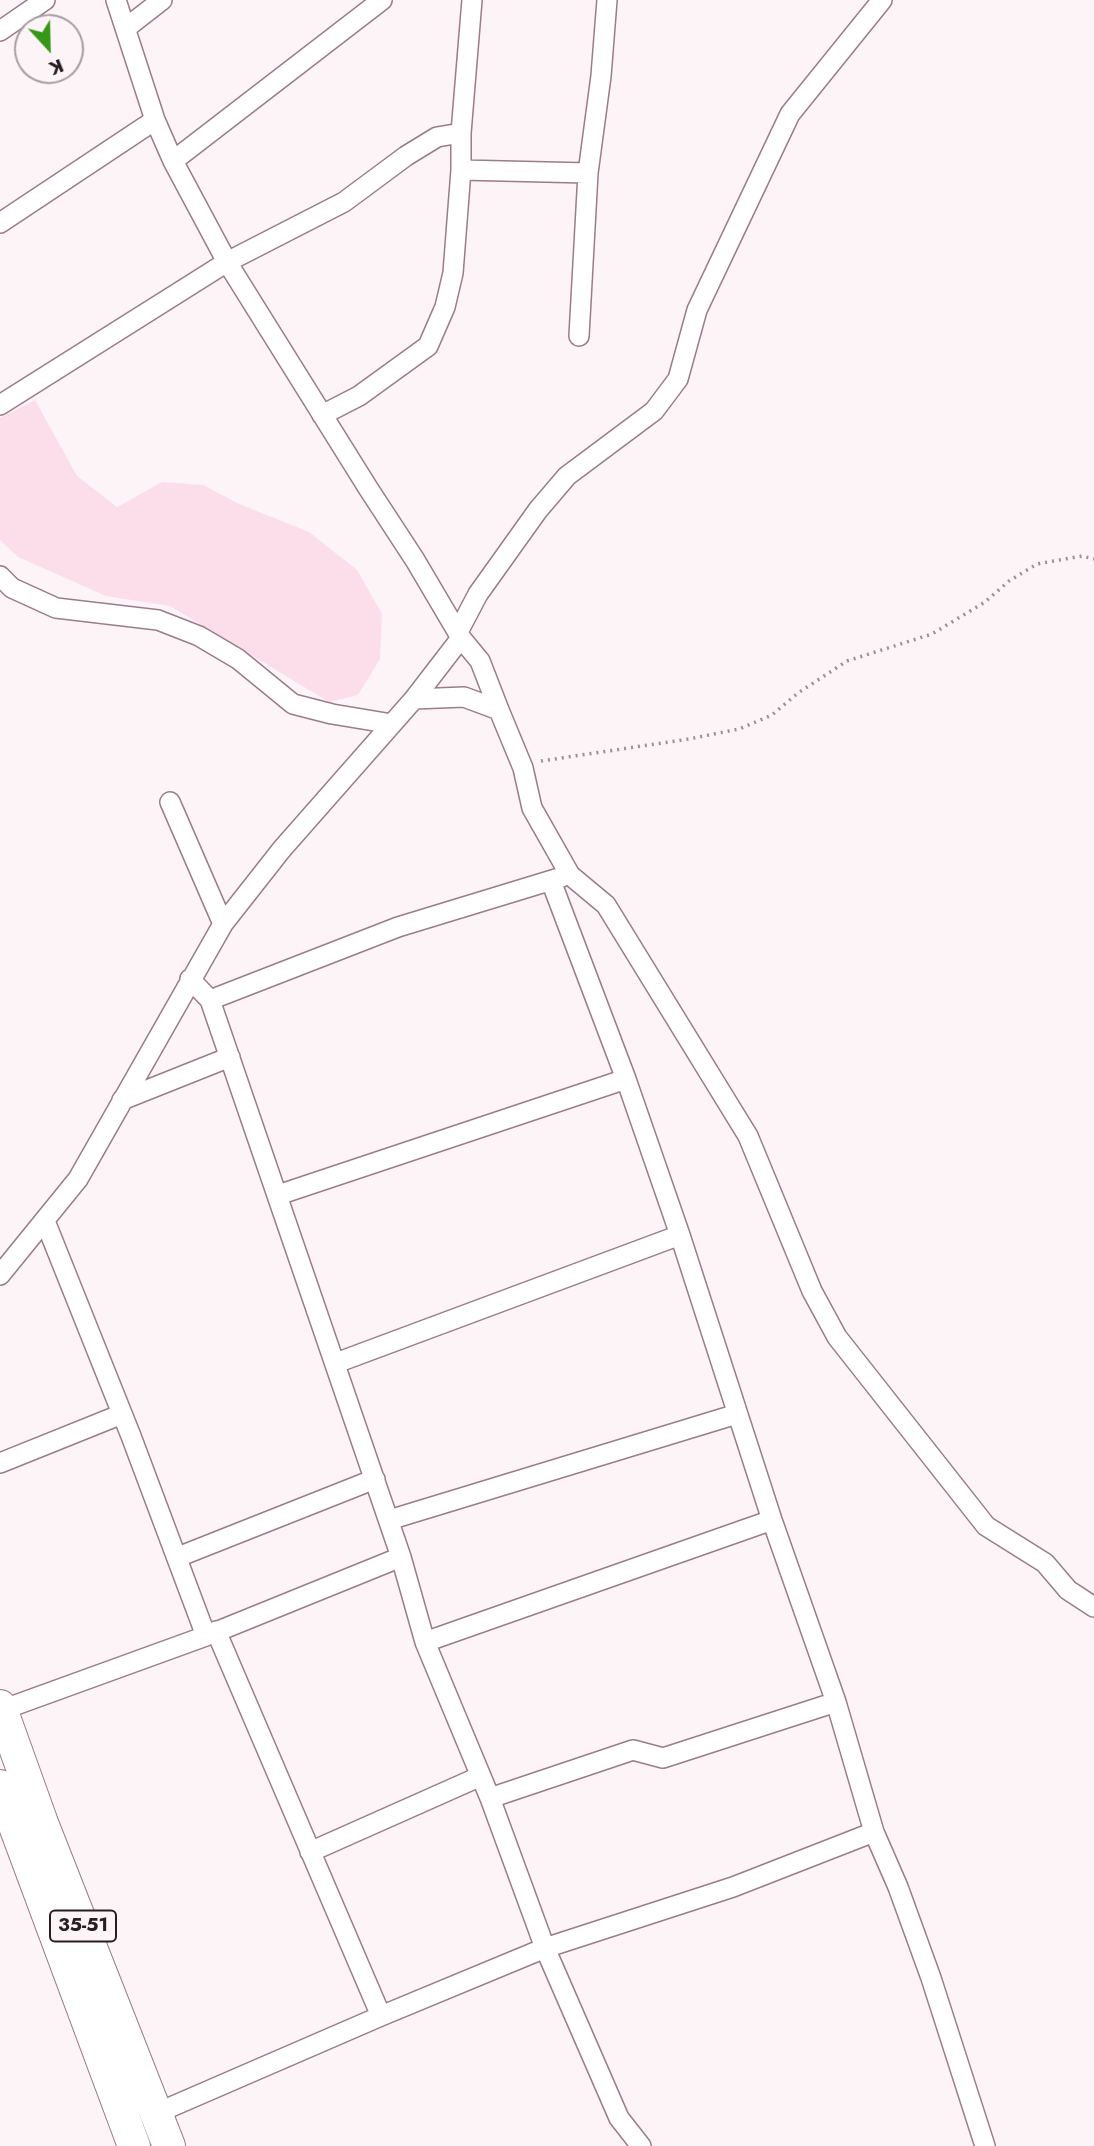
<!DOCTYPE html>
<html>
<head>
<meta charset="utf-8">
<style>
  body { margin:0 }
  #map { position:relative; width:1094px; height:2146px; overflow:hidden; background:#fcf4f7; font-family:Jost,sans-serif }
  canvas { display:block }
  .north { position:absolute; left:14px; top:14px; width:70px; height:70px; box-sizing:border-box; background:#fcf4f7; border:2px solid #a89ea2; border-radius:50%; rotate:158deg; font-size:19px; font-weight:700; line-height:28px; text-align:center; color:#291c22 }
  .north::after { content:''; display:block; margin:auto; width:24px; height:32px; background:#379718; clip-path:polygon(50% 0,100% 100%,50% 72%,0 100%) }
</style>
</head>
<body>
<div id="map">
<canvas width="1094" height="2146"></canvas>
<div class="north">K</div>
</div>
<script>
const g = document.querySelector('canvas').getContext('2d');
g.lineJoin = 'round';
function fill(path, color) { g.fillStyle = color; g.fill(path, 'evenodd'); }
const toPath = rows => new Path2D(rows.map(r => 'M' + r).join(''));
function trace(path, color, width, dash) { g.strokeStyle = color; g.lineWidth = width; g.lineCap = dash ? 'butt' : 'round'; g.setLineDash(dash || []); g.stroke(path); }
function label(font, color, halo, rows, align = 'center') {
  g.font = font + ' Jost,sans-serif'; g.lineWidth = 5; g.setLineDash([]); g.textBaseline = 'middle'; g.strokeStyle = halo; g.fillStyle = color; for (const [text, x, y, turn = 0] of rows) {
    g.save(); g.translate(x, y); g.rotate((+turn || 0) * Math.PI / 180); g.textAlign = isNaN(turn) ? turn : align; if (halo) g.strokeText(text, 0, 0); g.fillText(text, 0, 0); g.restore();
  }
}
fill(toPath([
  [35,400,77,476,117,507,162,482,203,485,239,504,309,532,357,570,382,614,380,659,358,695,329,702,170,606,106,596,18,557,0,540,0,418]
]), '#fbdeea');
const minor = toPath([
  [116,0,155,120,173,161,227,262,344,202,406,156,437,137,461,133],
  [126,28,162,0],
  [0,31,45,0],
  [173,161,382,0],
  [461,170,588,173],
  [0,223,155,120],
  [579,336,588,173,601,76,607,0],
  [0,405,227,262,368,488,415,560,461,638,414,699,282,849,223,924,78,1179,0,1275],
  [322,415,359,396,428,346,445,307,453,273,461,170,461,133,472,0],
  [0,576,12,588,56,608,158,620,199,636,238,659,293,704,332,714,392,724],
  [458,632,478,594,538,510,567,476,654,411,678,379,697,310,790,114,882,0],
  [461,638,480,661,499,710],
  [414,699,464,697,499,710,523,768,532,808,570,875,606,905,748,1136,812,1291,837,1337,986,1526,1045,1563,1068,1590,1094,1607],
  [170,802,223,924],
  [551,881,626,1079,680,1235,772,1520,836,1702,874,1832,898,1887,931,1978,985,2146],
  [190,979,210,1000,401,1557],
  [210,1000,398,927,562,877],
  [122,1100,230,1057],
  [278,1195,626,1079],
  [45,1221,131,1436,206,1636],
  [336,1363,680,1235],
  [0,1463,122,1414],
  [389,1520,737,1414],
  [178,1557,375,1479],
  [216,1631,381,2016],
  [425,1642,772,1520],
  [2,1710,206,1636,401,1557,425,1642,490,1798,545,1948,619,2118,641,2146],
  [490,1798,633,1750,663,1758,836,1702],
  [310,1852,481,1776],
  [157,2113,381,2016,545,1948,733,1887,874,1832]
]);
const primary = toPath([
  [0,1706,42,1823,169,2146],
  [0,1786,134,2146]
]);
trace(minor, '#9c7b8a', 22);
trace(primary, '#9c7b8a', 34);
trace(toPath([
  [541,761,689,739,739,729,772,715,798,693,847,661,932,634,985,602,1009,581,1037,564,1082,556,1094,559]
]), '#9b9095', 3.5, [2, 5]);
trace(minor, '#fff', 19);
trace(primary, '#fff', 32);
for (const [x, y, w] of [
  [83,1926,66]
]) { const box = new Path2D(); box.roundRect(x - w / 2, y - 15.5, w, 31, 5); g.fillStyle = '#fcf4f7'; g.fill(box); trace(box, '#291c22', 2); }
label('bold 19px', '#291c22', null, [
  ["35-51",83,1926]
]);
</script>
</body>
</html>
